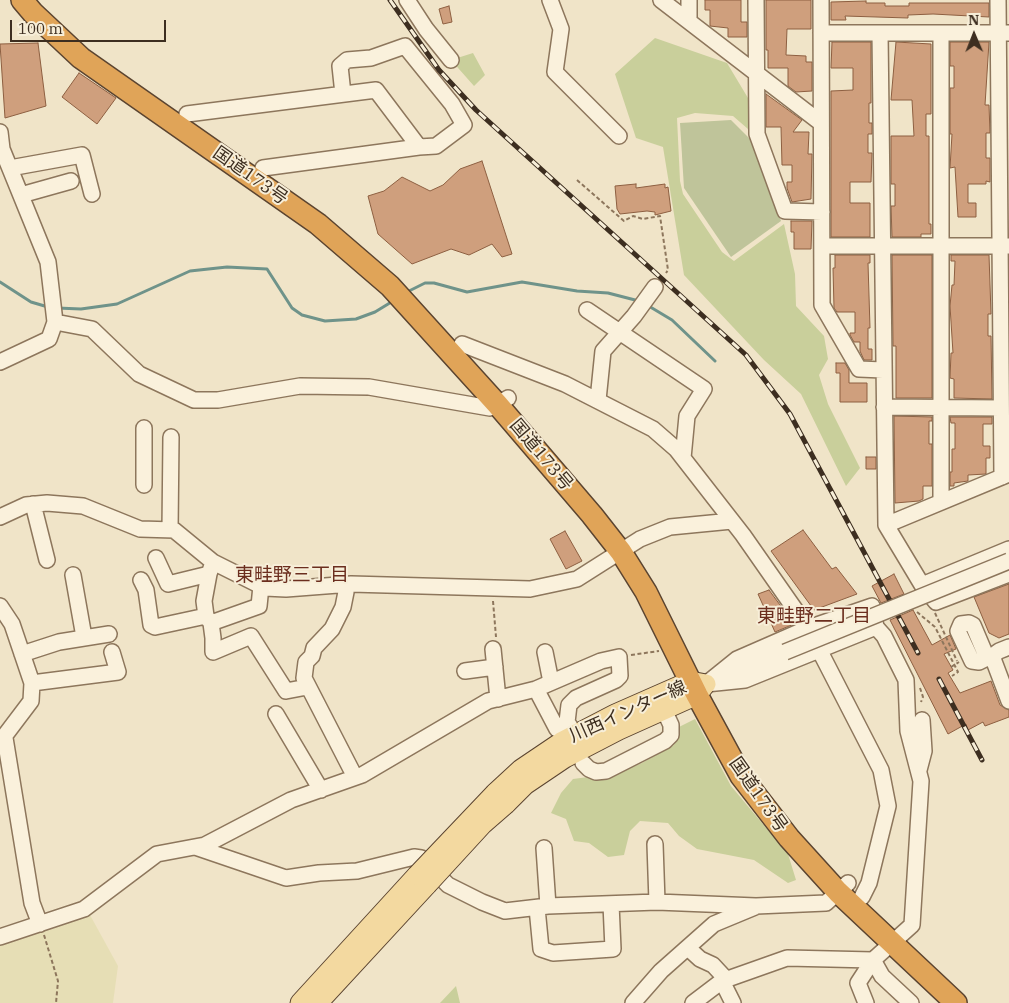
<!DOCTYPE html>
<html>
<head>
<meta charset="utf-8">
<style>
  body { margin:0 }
  #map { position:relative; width:1009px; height:1003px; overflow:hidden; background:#f0e4c8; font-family:"IBM Plex Serif",serif }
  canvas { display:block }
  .north { position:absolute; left:949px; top:10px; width:50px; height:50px; -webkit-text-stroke:4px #f7eed8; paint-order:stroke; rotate:359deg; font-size:14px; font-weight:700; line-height:20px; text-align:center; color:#3d2e20 }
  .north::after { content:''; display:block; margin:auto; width:18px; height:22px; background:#3d2e20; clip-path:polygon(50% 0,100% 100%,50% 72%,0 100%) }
  .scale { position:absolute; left:10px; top:20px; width:156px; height:22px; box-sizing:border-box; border:2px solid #3d2e20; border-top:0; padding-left:6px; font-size:15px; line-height:18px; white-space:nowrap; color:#3d2e20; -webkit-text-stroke:4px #f7eed8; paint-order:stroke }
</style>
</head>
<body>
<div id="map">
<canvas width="1009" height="1003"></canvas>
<div class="north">N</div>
<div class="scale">100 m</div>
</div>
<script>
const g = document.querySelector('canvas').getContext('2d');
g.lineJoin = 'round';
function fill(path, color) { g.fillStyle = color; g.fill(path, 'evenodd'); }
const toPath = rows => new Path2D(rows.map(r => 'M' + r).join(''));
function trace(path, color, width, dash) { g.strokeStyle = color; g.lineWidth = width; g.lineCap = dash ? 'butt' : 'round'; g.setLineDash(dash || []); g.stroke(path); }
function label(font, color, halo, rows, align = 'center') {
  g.font = font + ' "IBM Plex Serif","Noto Sans JP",serif'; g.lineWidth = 4; g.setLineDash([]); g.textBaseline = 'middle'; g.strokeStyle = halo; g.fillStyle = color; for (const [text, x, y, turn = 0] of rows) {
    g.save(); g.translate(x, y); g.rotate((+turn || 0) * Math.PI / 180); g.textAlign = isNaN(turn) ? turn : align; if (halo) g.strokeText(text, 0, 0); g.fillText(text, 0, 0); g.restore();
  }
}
fill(toPath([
  [90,915,118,966,113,1003,0,1003,0,942]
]), '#e6deb5');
fill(toPath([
  [655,38,727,63,748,98,754,128,748,129,733,116,695,113,677,118,680,181,683,194,722,252,734,261,784,224,795,274,796,306,824,336,828,359,819,375,828,404,860,468,846,486,801,394,764,360,684,275,663,147,636,138,615,74],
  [473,53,485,75,474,86,451,60],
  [695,719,731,786,788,854,796,880,788,883,754,860,697,849,679,836,668,823,640,821,630,831,624,855,608,857,589,843,574,841,566,819,551,813,561,793,573,779,618,773,642,763,674,745,679,727],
  [456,986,460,1003,440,1003]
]), '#c9cf9b');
fill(toPath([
  [731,120,756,145,781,221,731,257,684,188,680,123]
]), '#bfc49a');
trace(toPath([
  [0,282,31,302,48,307],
  [407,292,425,283,434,283,467,292,522,282,577,291,608,293,639,301],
  [647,305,672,320,715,361],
  [57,308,81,309,117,304,190,271,227,267,267,269,292,308,302,315,325,321,356,319,375,312,393,301]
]), '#6f938a', 3);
const building = toPath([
  [705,0,741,0,741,22,747,22,747,37,728,37,728,28,710,26,710,10,705,10,705,0],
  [766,0,811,0,811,29,787,29,786,55,806,56,806,62,812,62,812,91,796,92,788,86,788,68,768,68,768,50,766,50,766,0],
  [866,1,866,3,885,3,885,6,909,6,909,3,989,3,989,17,933,14,908,15,908,18,845,16,846,20,831,20,831,2,866,1],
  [449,6,452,22,443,24,439,9,449,6],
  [832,42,871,42,871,103,869,103,869,123,872,123,872,134,868,134,868,153,872,153,871,182,850,182,850,203,870,203,870,237,831,237,831,91,853,90,853,68,831,68,832,42],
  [896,42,931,44,931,114,926,114,926,136,929,136,929,224,931,224,931,234,921,234,921,237,892,237,891,206,895,206,895,184,891,184,891,136,914,136,912,100,891,100,896,42],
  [950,42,989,42,985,105,989,105,990,133,986,133,986,158,990,158,990,182,986,181,986,184,968,184,968,203,976,203,976,217,958,217,955,167,950,168,952,134,950,134,950,88,954,88,954,66,950,66,950,42],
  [38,43,46,106,5,118,0,44,38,43],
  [79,73,116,98,97,124,62,97,79,73],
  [766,94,802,120,793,132,809,132,808,154,812,154,811,199,792,202,787,188,787,182,792,182,792,165,782,165,781,127,766,127,766,94],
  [482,161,512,254,502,257,492,244,469,255,451,249,412,264,378,234,368,196,384,191,402,177,430,191,443,185,460,169,482,161],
  [636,184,636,188,665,184,665,188,668,187,671,211,655,215,655,212,647,211,620,214,617,209,615,186,636,184],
  [791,221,812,221,811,249,794,249,794,232,791,232,791,221],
  [835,255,870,255,870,263,868,263,870,328,868,328,868,349,872,349,872,360,864,360,860,351,860,342,854,342,850,335,850,333,855,333,855,312,837,312,834,308,833,268,835,268,835,255],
  [892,255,932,255,932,398,896,398,896,346,893,346,892,255],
  [951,255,989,255,991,314,988,314,988,336,991,336,992,399,954,398,954,379,950,378,951,353,953,353,950,306,952,285,954,285,955,261,951,261,951,255],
  [836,363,845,363,849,370,849,383,867,383,867,402,840,402,840,373,836,373,836,363],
  [894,416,932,417,932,421,929,421,929,444,932,444,932,486,923,486,923,499,919,501,895,503,894,416],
  [950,417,992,417,992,424,983,424,983,446,990,446,990,458,986,458,986,474,968,475,968,481,954,483,954,486,950,486,950,472,952,472,952,449,955,449,955,423,951,423,950,417],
  [866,457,876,457,876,469,866,469,866,457],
  [803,530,832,569,836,567,857,594,814,610,771,551,803,530],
  [565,531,582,561,566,569,550,539,565,531],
  [894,574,904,594,881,603,872,586,894,574],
  [1009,584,1009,634,999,638,989,633,974,597,1009,584],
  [769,590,794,624,775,632,758,594,769,590],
  [913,610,932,645,950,635,956,649,944,654,953,670,948,673,960,693,991,681,1000,705,1009,710,1009,717,985,726,983,722,968,730,966,724,948,734,890,620,913,610]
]);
fill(building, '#cf9f7d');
trace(building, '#8d5f41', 1);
const minor = toPath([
  [407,0,426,29,451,60],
  [550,0,561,29,555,72,619,136],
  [661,0,821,123],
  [689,0,689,20],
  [756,0,757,134,785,211,822,212],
  [821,0,822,305,859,369,883,370],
  [998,0,1002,477],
  [821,33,1008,33],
  [880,33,886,525,922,585,936,602,1009,574],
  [941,33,941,501],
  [343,94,340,66,347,60,371,58,405,46,452,104,464,125,436,146,419,147],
  [187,114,376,90,419,147,263,168],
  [0,132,2,149,48,262,55,322],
  [10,168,82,155,92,194],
  [21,195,71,181],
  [822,246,1009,246],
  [587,310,704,389,687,416,683,458],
  [462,344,565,384,653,429,676,449,743,535,808,628,881,770,888,806,869,883,862,897],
  [0,362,49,339,55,322,92,329,139,374,194,400,218,400,300,386,369,387,490,408,508,398],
  [598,400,603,351,634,316,655,287],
  [884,407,1001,408],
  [144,428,144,485],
  [33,504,47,560],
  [0,517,26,505,47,503,83,506,140,529,174,530,213,562,265,588,286,589,351,584,530,589,577,579,640,539,670,527,732,521],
  [886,525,1009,474],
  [170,530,171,437],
  [156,558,168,584,209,574],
  [213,562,209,574,204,601,206,616,211,623,213,638,213,652,251,636,286,691,307,687],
  [73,575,84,637],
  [141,580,146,590,151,625,155,627,206,616],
  [344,584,346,592,343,607,332,629,314,648,312,656,306,662,304,678,355,777],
  [922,585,1009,549],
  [0,606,12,624,32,683,31,701,0,742],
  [211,623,259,606,261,586],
  [493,649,498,699],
  [545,652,551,682],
  [22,654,59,642,109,634],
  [992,656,1009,701],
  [987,658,973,625,969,623,961,624,958,631,972,661,979,662,987,658,992,656,999,651,1009,647],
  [465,671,495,667],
  [724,676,785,652],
  [32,683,118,672,112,652],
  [706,684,737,659,808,628,872,606,876,627,884,636,906,680,908,731,921,781,912,925,873,960,858,983,866,1003],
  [706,684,745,680,876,627],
  [536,689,557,729],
  [276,714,321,790],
  [5,738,32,903,40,924],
  [583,763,589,769,596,772,606,771,665,741,671,735,671,725,664,710],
  [919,770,924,751,922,720],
  [655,844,657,902],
  [195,847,286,878,319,873,357,871,414,857,421,858,448,885,482,902,505,911,548,906,657,902,756,906,826,903,848,883],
  [544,848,548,906],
  [537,908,541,949,553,953,613,949,611,904],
  [0,937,84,909,157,854,205,845,291,800,362,775,488,701,536,689,601,661,619,657,620,676,616,680,576,698,569,705,567,722,576,735],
  [688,948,700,959,713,965,726,979],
  [633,1003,661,971,714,924,755,907],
  [693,1003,722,981],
  [733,1003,722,981,787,958,873,960,882,976,911,1003]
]);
const major = toPath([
  [495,793,521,769,561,742,615,714,690,681,706,684],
  [506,804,525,785,565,758,619,730,697,695,705,685],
  [300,1003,417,875],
  [318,1003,427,885]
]);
const highway = toPath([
  [22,0,33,13,81,58,318,224,390,286,497,404,592,515,621,552,646,592,697,695,741,776,789,838,838,892,956,1003]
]);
trace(minor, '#8d765c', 18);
trace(major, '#5b4430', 21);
trace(highway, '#5b4430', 24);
trace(toPath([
  [577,180,624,221,633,216,643,219,660,216,668,270,666,273],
  [493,601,496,637],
  [917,612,935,627,958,672,952,676],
  [935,613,957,661],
  [631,655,659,651],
  [951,667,959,662],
  [920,688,923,697,921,702],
  [44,935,58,981,56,1003]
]), '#8d765c', 2, [4, 2.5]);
trace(minor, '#faf1dc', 15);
trace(major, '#f3d9a0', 19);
trace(highway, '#e0a458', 21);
const rail = toPath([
  [390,0,439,70,476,110,746,355,790,414,918,653],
  [939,679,982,760]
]);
trace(rail, '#3d2e20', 5);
trace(rail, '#f7eed8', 3, [9]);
const minorBridge = toPath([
  [785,652,1009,561]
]);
const majorBridge = toPath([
  [417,875,495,793],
  [427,885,483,824,506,804]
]);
trace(minorBridge, '#8d765c', 18, []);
trace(majorBridge, '#5b4430', 21, []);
trace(minorBridge, '#faf1dc', 15);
trace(majorBridge, '#f3d9a0', 19);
label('18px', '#3d2e20', '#f7eed8', [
  ["国道173号",250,176,35],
  ["国道173号",541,455,50],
  ["川西インター線",628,712,-24],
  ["国道173号",758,795,55]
]);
label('19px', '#6b2e1e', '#f7eed8', [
  ["東畦野三丁目",292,576],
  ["東畦野二丁目",814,617]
]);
</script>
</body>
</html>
